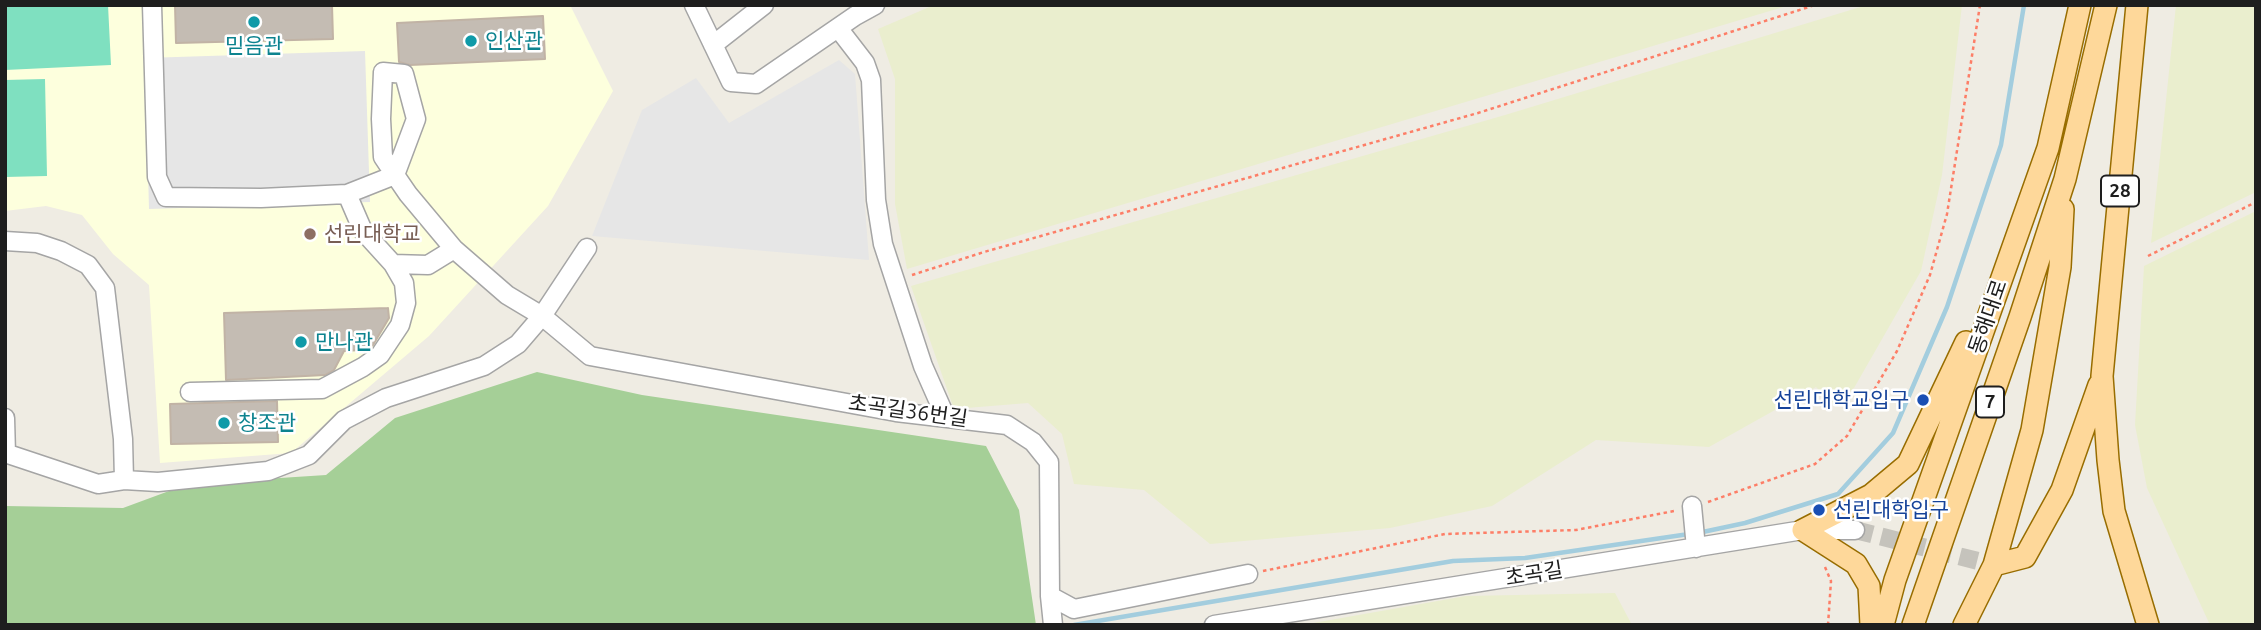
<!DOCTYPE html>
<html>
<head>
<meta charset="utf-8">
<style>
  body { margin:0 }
  #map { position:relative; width:2261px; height:630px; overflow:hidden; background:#efece3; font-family:Ubuntu,sans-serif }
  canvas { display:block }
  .frame { position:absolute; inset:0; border:7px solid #1e1e1e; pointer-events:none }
</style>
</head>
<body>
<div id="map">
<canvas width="2261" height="630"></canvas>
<div class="frame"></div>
</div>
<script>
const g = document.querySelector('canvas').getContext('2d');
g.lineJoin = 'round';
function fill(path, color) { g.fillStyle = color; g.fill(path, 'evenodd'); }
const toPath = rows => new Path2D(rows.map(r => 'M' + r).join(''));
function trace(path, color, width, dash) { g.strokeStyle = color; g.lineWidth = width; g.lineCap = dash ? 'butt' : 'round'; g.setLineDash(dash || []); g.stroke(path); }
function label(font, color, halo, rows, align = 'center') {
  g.font = font + ' Ubuntu,"Noto Sans KR",sans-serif'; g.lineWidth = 5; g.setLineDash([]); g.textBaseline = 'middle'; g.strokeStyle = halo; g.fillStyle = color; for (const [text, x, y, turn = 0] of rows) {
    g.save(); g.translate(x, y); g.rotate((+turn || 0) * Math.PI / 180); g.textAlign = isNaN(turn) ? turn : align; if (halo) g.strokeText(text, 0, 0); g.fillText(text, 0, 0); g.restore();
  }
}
fill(toPath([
  [5,5,570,5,613,91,548,206,429,336,291,453,160,463,149,285,113,254,82,215,46,206,5,211]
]), '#fdffdd');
fill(toPath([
  [934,5,1790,5,907,269,895,204,895,79,878,29],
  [1867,5,1962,5,1942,175,1921,271,1854,388,1832,404,1816,387,1709,447,1596,440,1492,506,1390,528,1210,544,1144,490,1074,484,1062,434,1028,403,954,409,911,286,1505,115],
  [2176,5,2256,5,2256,192,2151,243],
  [2256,211,2256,625,2210,625,2147,488,2135,425,2144,266],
  [1615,593,1632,625,1302,625,1466,596]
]), '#eaeece');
fill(toPath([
  [537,372,642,395,986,446,1019,510,1036,625,5,625,5,506,123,508,188,484,326,475,395,418]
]), '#a5cf97');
fill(toPath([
  [5,5,108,5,111,65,5,70],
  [45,79,47,176,5,177,5,80]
]), '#7fe0c0');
fill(toPath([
  [365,51,370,202,149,209,145,58],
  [839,60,855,74,869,260,592,236,642,110,696,78,729,123]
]), '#e6e6e6');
trace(toPath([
  [1698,533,1745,523,1838,494,1893,433,1947,307,2001,145,2024,5],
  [1074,625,1453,561,1525,558,1689,534]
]), '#a3cdde', 4.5);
const building = toPath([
  [175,5,332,5,333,39,176,43,175,5],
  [543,16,545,59,410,65,399,62,397,23,543,16],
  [388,308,389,318,373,345,361,350,344,351,334,370,325,375,226,380,224,313,388,308],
  [277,401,278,442,171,444,170,404,277,401]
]);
fill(building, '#c4bcb3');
trace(building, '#c1b3a5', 2);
trace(toPath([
  [1855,530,1994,565]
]), '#c5c3bc', 18, [18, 9]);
const minor = toPath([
  [152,5,157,177,166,197,261,198,347,194,395,175,416,119,404,74,383,72,381,119,383,157,395,175,408,194,454,249,507,295,542,316,590,356,896,412,1007,425,1033,442,1049,462,1050,596,1053,625],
  [694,5,731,82,756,84,855,16,875,5],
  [838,28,865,63,871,80,876,200,883,244,923,366,946,418],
  [713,45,764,5],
  [347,194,363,231,393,264,428,265,454,249],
  [5,241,37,243,61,251,88,265,105,288,123,439,124,480,98,484,5,453],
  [190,392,322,389,363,367,380,355,400,325,406,303,404,283,393,264],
  [5,418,6,454],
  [124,480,158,482,268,471,309,455,344,420,386,398,484,366,518,344,542,316,587,248],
  [1692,506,1696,548],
  [1050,596,1074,609,1248,574],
  [1214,625,1803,530,1855,530]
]);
const major = toPath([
  [2137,5,2102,376,2108,460,2114,511,2148,625],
  [1803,530,1871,495,1908,464,1966,342],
  [1803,530,1856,564,1869,586,1871,625],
  [1994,565,2025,557,2062,490,2099,385],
  [1883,625,1895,580,2048,148,2080,5],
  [1913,625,2020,317,2065,179,2106,5],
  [1964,625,1994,565,2032,430,2060,267,2063,209]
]);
trace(minor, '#a5a5a5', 21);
trace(major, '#986d00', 24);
trace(toPath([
  [2148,256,2256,202],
  [912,275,984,252,1478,113,1815,5],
  [1708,502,1815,464,1847,436,1897,351,1930,275,1947,214,1980,5],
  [1825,567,1831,581,1828,625],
  [1263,571,1445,534,1576,530,1674,511]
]), '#fd7e67', 2.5, [3.5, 3.5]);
trace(minor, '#fff', 18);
trace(major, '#fed89a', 21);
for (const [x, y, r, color] of [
  [254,22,7,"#0f9aa8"],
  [471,41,7,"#0f9aa8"],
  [310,234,7,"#8d6e63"],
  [301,342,7,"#0f9aa8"],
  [1923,400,7,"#1a4fb4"],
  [224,423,7,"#0f9aa8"],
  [1819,510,7,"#1a4fb4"]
]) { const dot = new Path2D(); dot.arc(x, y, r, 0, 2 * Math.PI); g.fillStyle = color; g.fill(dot); trace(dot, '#fff', 2.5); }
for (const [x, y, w] of [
  [2120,191,38],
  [1990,402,28]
]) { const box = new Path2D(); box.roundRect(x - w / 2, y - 15.5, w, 31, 5); g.fillStyle = '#fff'; g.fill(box); trace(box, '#1e1e1e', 2); }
label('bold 19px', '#1e1e1e', null, [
  ["28",2120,191],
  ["7",1990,402]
]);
label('21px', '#0d838f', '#fff', [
  ["인산관",485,41],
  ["믿음관",254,46,"center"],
  ["만나관",315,342],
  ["창조관",238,423]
], 'left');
label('21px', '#785e54', '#fff', [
  ["선린대학교",324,234]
], 'left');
label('21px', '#1e1e1e', '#fff', [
  ["동해대로",1988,317,-71],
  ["초곡길36번길",908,411,8],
  ["초곡길",1534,574,-9]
]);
label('21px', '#164399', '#fff', [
  ["선린대학교입구",1909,400],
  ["선린대학입구",1833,510,"left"]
], 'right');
</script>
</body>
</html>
